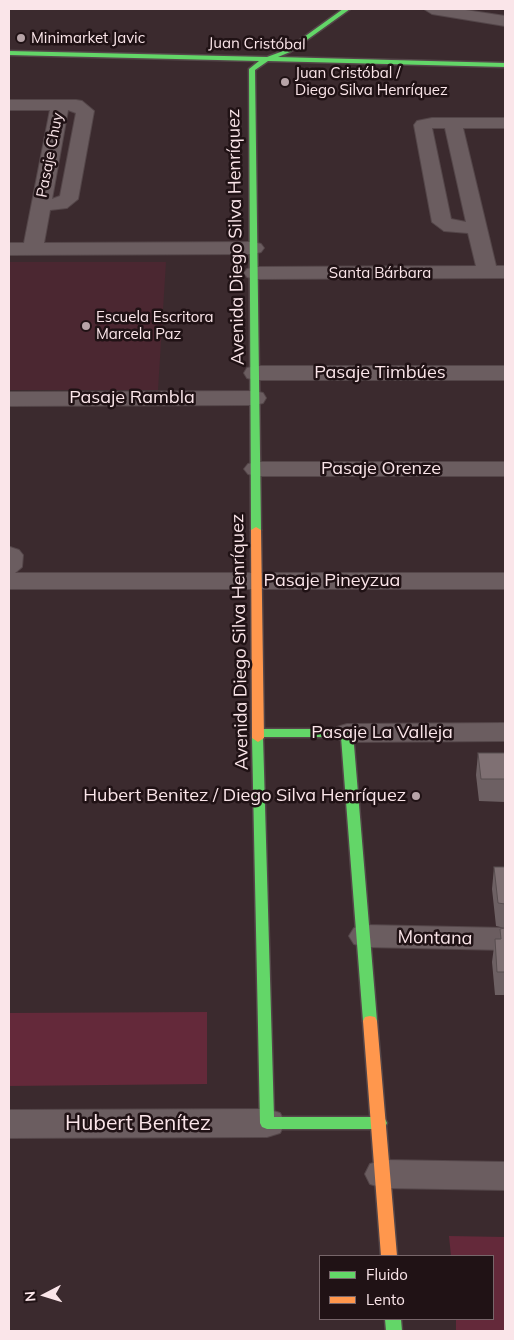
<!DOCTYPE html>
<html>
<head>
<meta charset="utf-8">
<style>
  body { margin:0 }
  #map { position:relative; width:514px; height:1340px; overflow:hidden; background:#3b2a2e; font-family:Mulish,sans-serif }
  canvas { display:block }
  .frame { position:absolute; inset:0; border:10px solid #fae5e9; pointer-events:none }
  .legend { position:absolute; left:319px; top:1255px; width:175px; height:65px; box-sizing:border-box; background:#201215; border:1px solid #77666a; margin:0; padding:6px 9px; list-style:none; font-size:15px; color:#fae5e9 }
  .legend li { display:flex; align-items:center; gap:10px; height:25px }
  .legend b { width:25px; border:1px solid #77666a }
  .north { position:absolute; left:20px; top:1270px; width:50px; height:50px; -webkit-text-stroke:4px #201215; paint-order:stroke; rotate:265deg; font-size:14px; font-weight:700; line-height:20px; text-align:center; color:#fae5e9 }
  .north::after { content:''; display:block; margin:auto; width:18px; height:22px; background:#fae5e9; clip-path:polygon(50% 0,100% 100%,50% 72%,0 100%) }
</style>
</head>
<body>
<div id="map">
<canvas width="514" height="1340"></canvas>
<div class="frame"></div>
<ul class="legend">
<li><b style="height:6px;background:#63d668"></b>Fluido</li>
<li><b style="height:6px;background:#ff974d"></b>Lento</li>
</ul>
<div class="north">N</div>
</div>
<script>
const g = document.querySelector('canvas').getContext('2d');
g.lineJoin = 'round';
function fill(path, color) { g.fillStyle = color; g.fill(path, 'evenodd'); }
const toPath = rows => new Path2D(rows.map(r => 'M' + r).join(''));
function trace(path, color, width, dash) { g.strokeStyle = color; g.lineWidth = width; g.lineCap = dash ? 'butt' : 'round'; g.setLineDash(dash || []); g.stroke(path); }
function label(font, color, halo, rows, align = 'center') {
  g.font = font + ' Mulish,sans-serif'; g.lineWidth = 5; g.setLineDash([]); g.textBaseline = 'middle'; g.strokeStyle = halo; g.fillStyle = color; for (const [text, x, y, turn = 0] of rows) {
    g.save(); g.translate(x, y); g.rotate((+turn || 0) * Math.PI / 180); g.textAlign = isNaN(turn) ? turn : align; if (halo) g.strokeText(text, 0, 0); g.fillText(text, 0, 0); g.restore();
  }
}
fill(toPath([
  [9,262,166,262,158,390,9,390]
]), '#4b2731');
fill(toPath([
  [207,1012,207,1084,9,1086,9,1013],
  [449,1236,505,1237,505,1331,456,1331,456,1319,493,1319,493,1256,451,1256]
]), '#64293a');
const street = toPath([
  [424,9,459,9,505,16,505,26,432,14,424,9],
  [9,100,76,100,82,101,94,111,78,199,67,208,50,210,44,243,254,242,261,244,264,248,261,252,254,254,9,255,9,243,24,243,50,110,9,110,9,100],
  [68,110,76,113,60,196,52,199,68,110],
  [432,118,505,118,505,128,463,128,496,266,505,266,505,278,254,279,247,277,244,273,247,269,254,267,476,266,468,233,444,231,432,222,414,125,417,121,432,118],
  [432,128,445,128,466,222,451,219,432,128],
  [255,366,505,366,505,380,255,380,247,378,244,373,247,368,255,366],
  [255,391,263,393,266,398,263,403,255,405,9,406,9,392,255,391],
  [256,462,505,462,505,476,256,476,248,474,244,469,248,464,256,462],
  [10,547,19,550,23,555,22,567,15,573,505,573,505,589,9,589,10,547],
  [505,723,505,741,347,742,337,739,333,733,337,727,347,724,505,723],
  [365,925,505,928,505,950,365,947,354,944,349,936,354,928,365,925],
  [267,1109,280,1113,285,1123,280,1133,267,1137,9,1138,9,1110,267,1109],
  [383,1160,505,1162,505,1190,383,1188,370,1184,365,1174,370,1164,383,1160]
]);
const fast = toPath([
  [343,9,350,9,290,52,278,57,505,63,505,67,268,61,255,70,261,530,256,533,251,530,249,69,259,61,9,55,9,51,267,57,286,50,343,9],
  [258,729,347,729,353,733,377,1021,375,1025,370,1026,365,1025,363,1021,341,737,263,737,274,1117,380,1117,385,1119,387,1123,385,1127,380,1129,267,1129,262,1127,260,1123,252,738,254,730,258,729],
  [385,1319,401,1319,402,1331,386,1331,385,1319]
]);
const slow = toPath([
  [256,527,261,530,264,738,258,742,252,738,251,530,256,527],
  [370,1016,375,1017,377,1021,397,1256,381,1256,363,1021,365,1017,370,1016]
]);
trace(street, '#544649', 2);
trace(fast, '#544649', 3);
trace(slow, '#544649', 3);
fill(street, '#6b5d60');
fill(fast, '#63d668');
fill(slow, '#ff974d');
fill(toPath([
  [478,753,505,753,505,802,479,801,476,775],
  [494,867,505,867,505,928,496,926,492,889],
  [505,928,505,995,495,995,492,962,495,939,499,939,500,929]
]), '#6d6063');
const building = toPath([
  [478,753,505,753,505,779,481,779,478,753],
  [494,867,505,867,505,904,498,903,494,867],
  [505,928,505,972,497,972,495,939,501,939,500,929,505,928]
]);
fill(building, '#7f7073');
trace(building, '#594e50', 1);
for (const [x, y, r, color] of [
  [21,38,5,"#b7a4a8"],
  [285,82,5,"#b7a4a8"],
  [86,326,5,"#b7a4a8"],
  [416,796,5,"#b7a4a8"]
]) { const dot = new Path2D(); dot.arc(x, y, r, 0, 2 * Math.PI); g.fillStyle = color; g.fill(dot); trace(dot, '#201215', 2); }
label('15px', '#fae5e9', '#201215', [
  ["Minimarket Javic",31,38],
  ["Juan Cristóbal /",295,73],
  ["Diego Silva Henríquez",295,90],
  ["Escuela Escritora",96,317],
  ["Marcela Paz",96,334]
], 'left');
label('15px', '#fae5e9', '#201215', [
  ["Juan Cristóbal",257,44,1],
  ["Pasaje Chuy",50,155,-79],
  ["Santa Bárbara",380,273]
]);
label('18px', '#fae5e9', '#201215', [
  ["Avenida Diego Silva Henríquez",236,237,-91],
  ["Pasaje Timbúes",380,373],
  ["Pasaje Rambla",132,398],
  ["Pasaje Orenze",381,469],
  ["Pasaje Pineyzua",332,581],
  ["Avenida Diego Silva Henríquez",240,642,-91],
  ["Pasaje La Valleja",382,733],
  ["Montana",435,938,1]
]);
label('18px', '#fae5e9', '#201215', [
  ["Hubert Benitez / Diego Silva Henríquez",406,796]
], 'right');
label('21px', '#fae5e9', '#201215', [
  ["Hubert Benítez",138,1124]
]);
</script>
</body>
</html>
